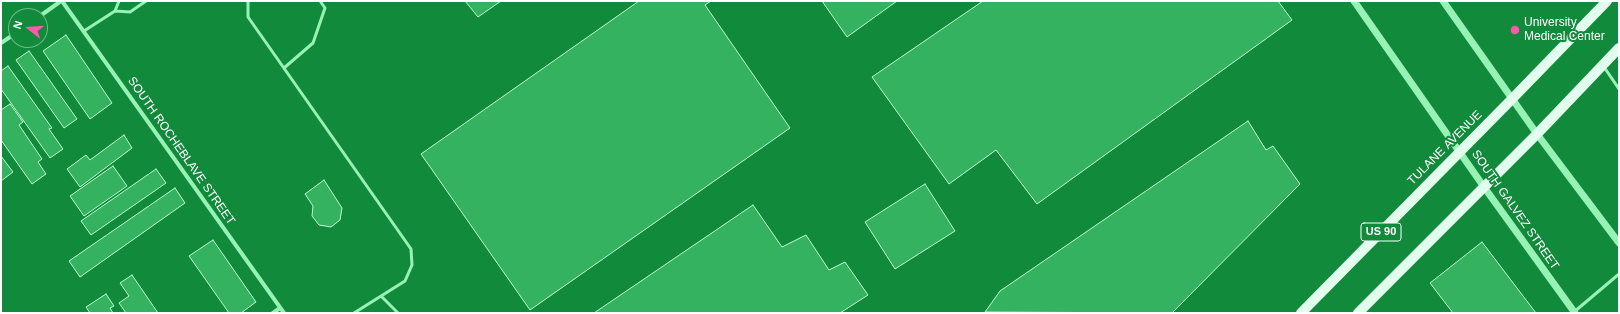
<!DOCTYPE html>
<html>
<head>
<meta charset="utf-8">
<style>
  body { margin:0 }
  #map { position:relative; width:1620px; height:314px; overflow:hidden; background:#128a3b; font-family:Helvetica,sans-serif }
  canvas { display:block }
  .frame { position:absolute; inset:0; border:2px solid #fff; pointer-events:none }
  .north { position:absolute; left:8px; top:8px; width:40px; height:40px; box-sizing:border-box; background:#128a3b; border:1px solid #71b989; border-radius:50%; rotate:287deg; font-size:11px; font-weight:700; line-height:16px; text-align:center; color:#fff }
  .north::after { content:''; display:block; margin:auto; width:14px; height:18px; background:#ff58ad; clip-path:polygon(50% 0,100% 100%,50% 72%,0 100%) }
</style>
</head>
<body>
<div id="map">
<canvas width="1620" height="314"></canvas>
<div class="frame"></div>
<div class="north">N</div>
</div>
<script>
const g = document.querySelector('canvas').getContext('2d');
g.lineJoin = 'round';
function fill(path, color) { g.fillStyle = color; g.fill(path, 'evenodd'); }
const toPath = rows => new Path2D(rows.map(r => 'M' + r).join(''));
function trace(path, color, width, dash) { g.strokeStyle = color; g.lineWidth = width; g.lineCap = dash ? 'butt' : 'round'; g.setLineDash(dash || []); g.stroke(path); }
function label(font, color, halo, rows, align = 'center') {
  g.font = font + ' Helvetica,sans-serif'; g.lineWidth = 4; g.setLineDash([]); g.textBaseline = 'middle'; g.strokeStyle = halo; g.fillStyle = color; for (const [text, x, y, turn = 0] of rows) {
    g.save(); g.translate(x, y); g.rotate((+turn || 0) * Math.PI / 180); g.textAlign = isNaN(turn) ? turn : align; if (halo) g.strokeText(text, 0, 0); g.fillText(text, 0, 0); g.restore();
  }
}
const building = toPath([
  [465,1,501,1,478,17,465,1],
  [639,1,711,1,705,5,790,128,530,310,421,154,639,1],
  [822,1,897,1,847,37,822,1],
  [983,1,1278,1,1292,20,1037,204,996,150,949,184,872,77,983,1],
  [66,35,112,103,90,119,43,51,66,35],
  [29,51,77,119,64,128,16,60,29,51],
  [8,66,52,128,49,129,63,149,50,158,1,89,1,71,8,66],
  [10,104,23,122,19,125,42,159,38,162,46,174,32,184,1,140,1,110,10,104],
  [1248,121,1266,150,1273,146,1300,184,1172,313,985,312,1000,291,1248,121],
  [124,135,132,148,80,187,67,169,86,155,90,160,124,135],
  [1,156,13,172,1,181,1,156],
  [113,166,127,186,84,216,70,196,113,166],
  [156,169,166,183,91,235,81,221,156,169],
  [324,180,342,208,340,220,331,227,319,225,312,216,313,206,305,194,324,180],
  [925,184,955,231,895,269,865,222,925,184],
  [175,188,185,203,80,277,69,261,175,188],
  [753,205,782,247,806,235,829,270,845,262,868,295,840,313,594,313,753,205],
  [213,240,256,302,241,313,229,313,189,256,213,240],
  [1482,242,1536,313,1453,313,1430,283,1482,242],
  [132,275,158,313,126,313,119,303,129,296,120,283,132,275],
  [106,294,114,306,110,308,113,313,90,313,86,307,106,294]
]);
fill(building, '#35b25f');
trace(building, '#befcd3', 1);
trace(toPath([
  [248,1,248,17,411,249,412,265,405,281,354,313],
  [115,11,119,1],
  [84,31,115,11,130,12,146,1],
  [1604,67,1619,89],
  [284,68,313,43,325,8,320,1],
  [381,296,398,313],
  [1574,312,1619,274]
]), '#98f1b5', 3);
trace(toPath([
  [62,1,284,313],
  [40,16,61,1],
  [1,43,16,33],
  [273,313,280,308]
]), '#98f1b5', 4);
trace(toPath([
  [1354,1,1484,187,1575,313],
  [1443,1,1537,134,1619,243]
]), '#98f1b5', 7);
trace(toPath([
  [1301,313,1512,99,1607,1],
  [1358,313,1537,134,1619,48]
]), '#e2ffed', 10);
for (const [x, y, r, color] of [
  [1515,30,5,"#ff58ad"]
]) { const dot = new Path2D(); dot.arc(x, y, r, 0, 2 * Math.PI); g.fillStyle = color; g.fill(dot); trace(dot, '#128a3b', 1.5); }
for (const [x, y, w] of [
  [1381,232,40]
]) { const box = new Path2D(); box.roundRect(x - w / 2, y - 9, w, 18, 3); g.fillStyle = '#128a3b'; g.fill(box); trace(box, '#fff', 1); }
label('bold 11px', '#fff', null, [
  ["US 90",1381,232]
]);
label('12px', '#fff', '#128a3b', [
  ["University",1524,23],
  ["Medical Center",1524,37]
], 'left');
label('12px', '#fff', '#128a3b', [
  ["TULANE AVENUE",1445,148,-45],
  ["SOUTH ROCHEBLAVE STREET",181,151,55],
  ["SOUTH GALVEZ STREET",1515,210,55]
]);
</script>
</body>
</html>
